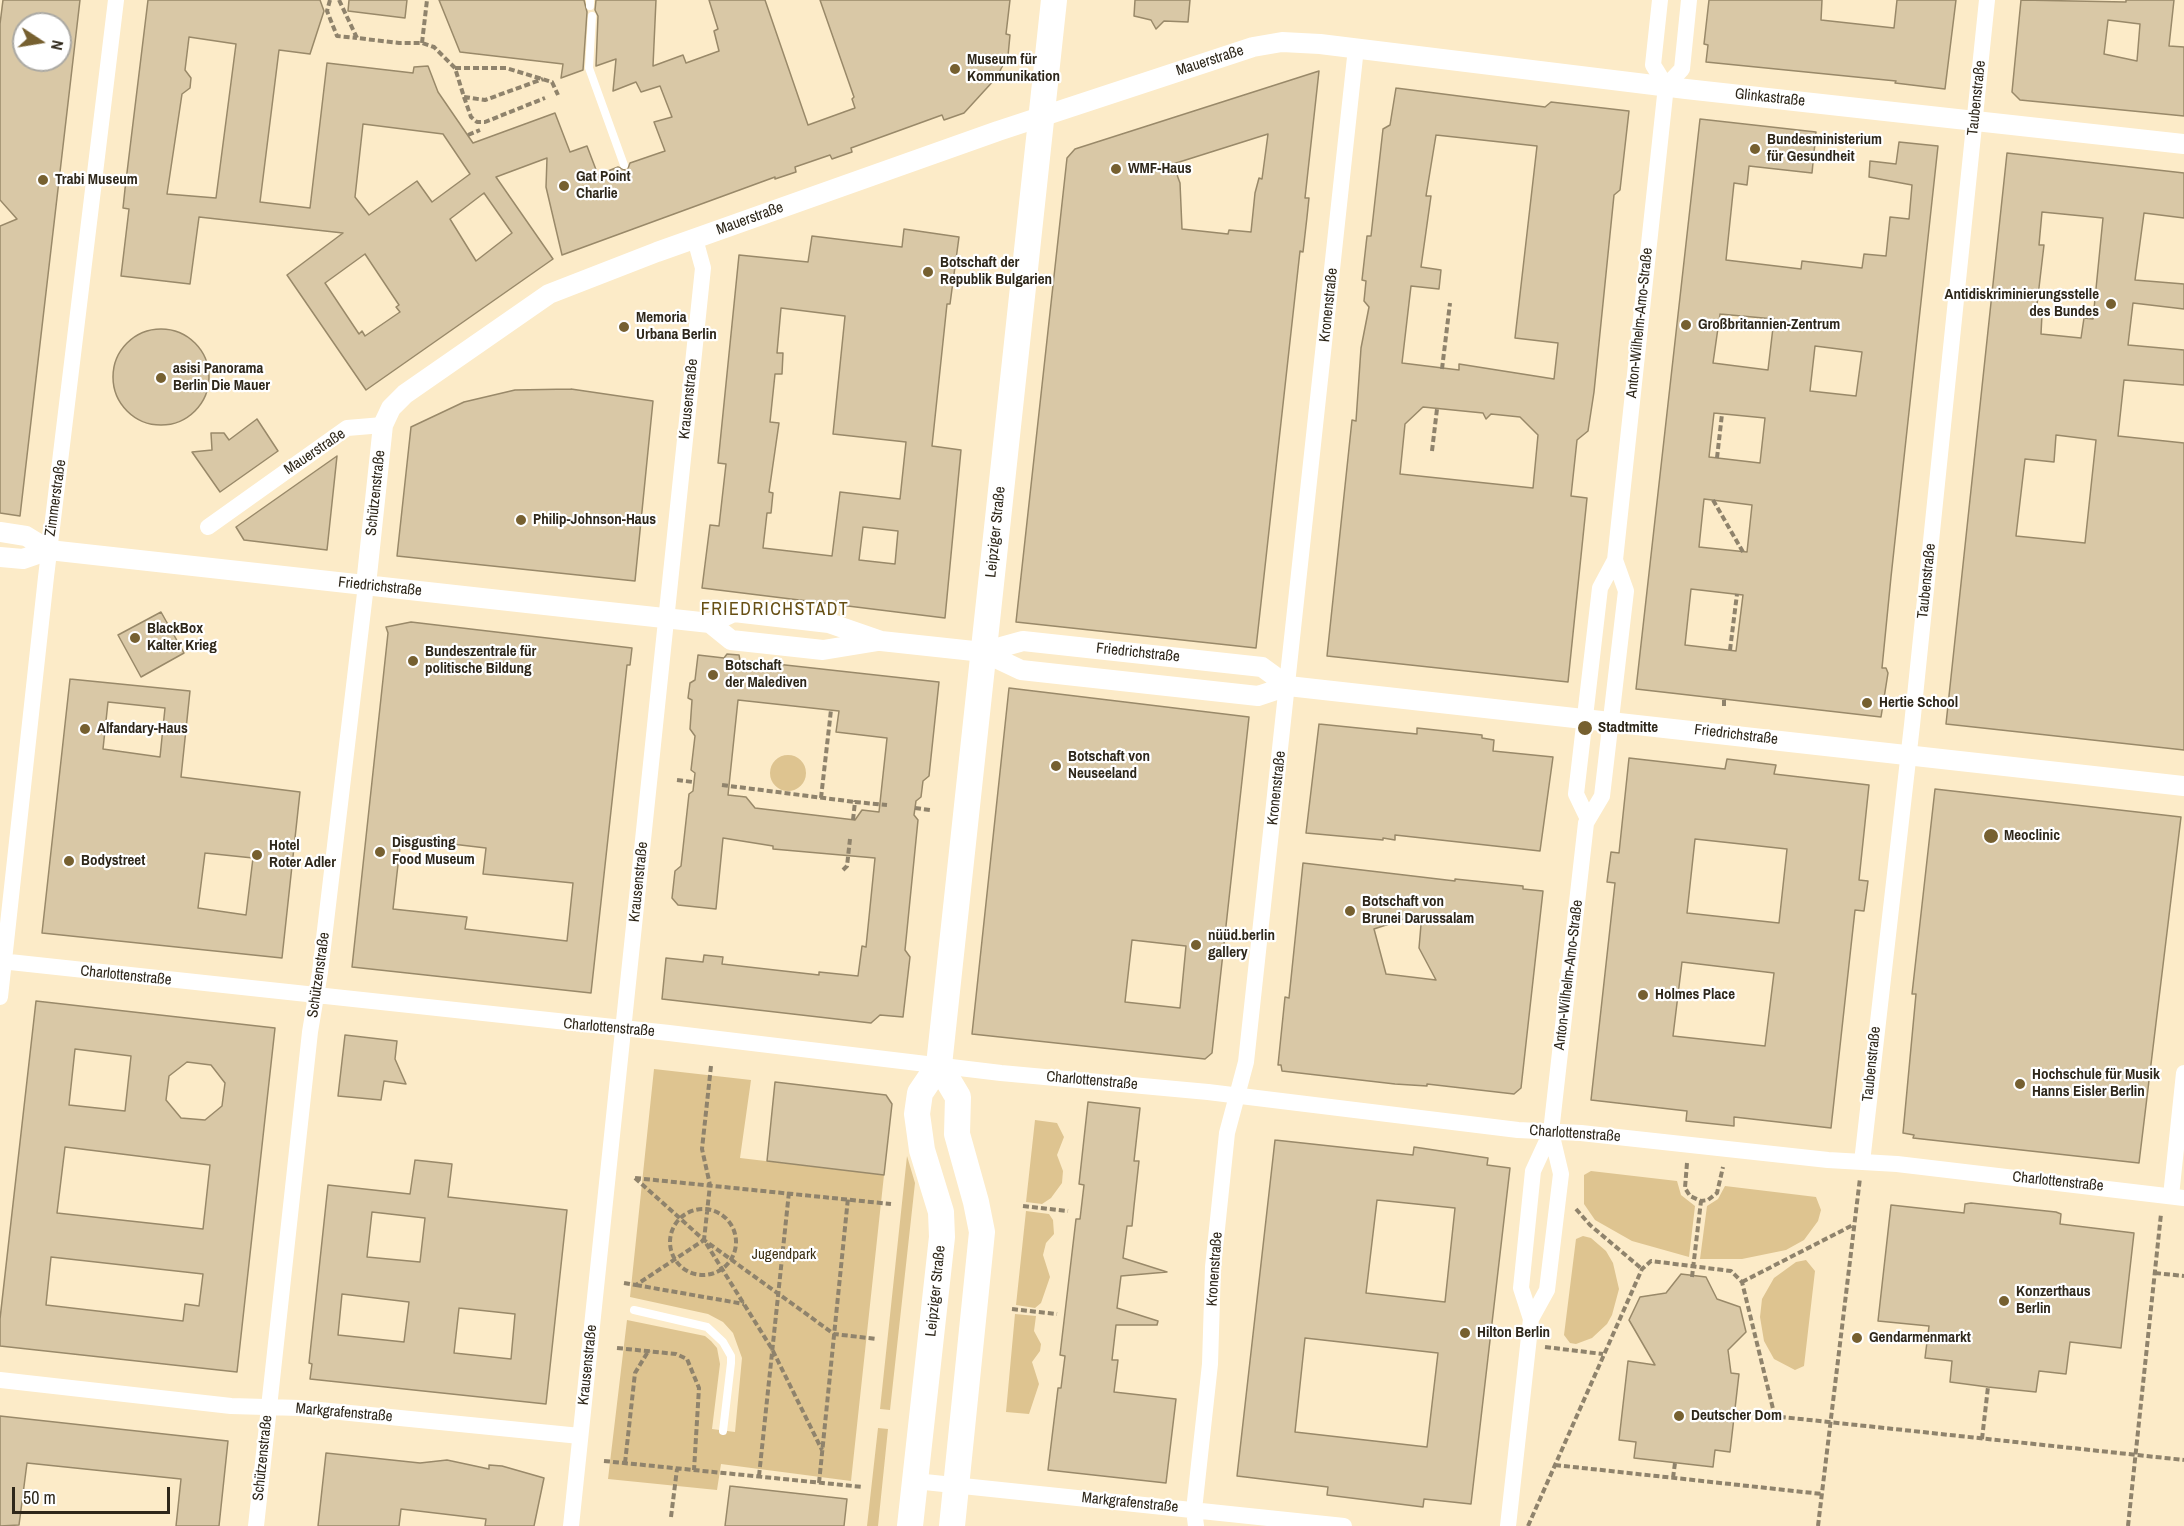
<!DOCTYPE html>
<html>
<head>
<meta charset="utf-8">
<style>
  body { margin:0 }
  #map { position:relative; width:2184px; height:1526px; overflow:hidden; background:#fcebc8; font-family:"Archivo Narrow",sans-serif }
  canvas { display:block }
  .north { position:absolute; left:12px; top:12px; width:60px; height:60px; box-sizing:border-box; background:#fff; border:2px solid #aba9a3; border-radius:50%; rotate:102deg; font-size:16px; font-weight:700; line-height:24px; text-align:center; color:#2e271a }
  .north::after { content:''; display:block; margin:auto; width:21px; height:27px; background:#766030; clip-path:polygon(50% 0,100% 100%,50% 72%,0 100%) }
  .scale { position:absolute; left:12px; top:1487px; width:158px; height:27px; box-sizing:border-box; border:3px solid #2e271a; border-top:0; padding-left:8px; font-size:18px; line-height:21px; white-space:nowrap; color:#2e271a; -webkit-text-stroke:4px #fff; paint-order:stroke }
</style>
</head>
<body>
<div id="map">
<canvas width="2184" height="1526"></canvas>
<div class="north">N</div>
<div class="scale">50 m</div>
</div>
<script>
const g = document.querySelector('canvas').getContext('2d');
g.lineJoin = 'round';
function fill(path, color) { g.fillStyle = color; g.fill(path, 'evenodd'); }
const toPath = rows => new Path2D(rows.map(r => 'M' + r).join(''));
function trace(path, color, width, dash) { g.strokeStyle = color; g.lineWidth = width; g.lineCap = dash ? 'butt' : 'round'; g.setLineDash(dash || []); g.stroke(path); }
function label(font, color, halo, rows, align = 'center') {
  g.font = font + ' "Archivo Narrow",sans-serif'; g.lineWidth = 4.5; g.setLineDash([]); g.textBaseline = 'middle'; g.strokeStyle = halo; g.fillStyle = color; for (const [text, x, y, turn = 0] of rows) {
    g.save(); g.translate(x, y); g.rotate((+turn || 0) * Math.PI / 180); g.textAlign = isNaN(turn) ? turn : align; if (halo) g.strokeText(text, 0, 0); g.fillText(text, 0, 0); g.restore();
  }
}
fill(toPath([
  '770 773a18 18 0 1 1 36 0a18 18 0 1 1-36 0Z',
  [654,1069,751,1080,740,1158,884,1175,851,1481,721,1464,717,1490,608,1479,627,1320,705,1336,711,1341,717,1348,720,1364,712,1429,735,1432,742,1358,733,1333,723,1322,708,1314,630,1297],
  [1035,1120,1057,1123,1064,1137,1057,1155,1063,1171,1062,1183,1051,1198,1042,1204,1026,1202],
  [907,1156,915,1183,890,1410,880,1409],
  [1591,1171,1677,1181,1681,1195,1695,1206,1689,1257,1632,1241,1595,1220,1584,1204,1584,1175],
  [1725,1186,1816,1197,1821,1210,1818,1221,1804,1240,1786,1250,1742,1259,1700,1259,1707,1206,1718,1199],
  [1026,1211,1049,1214,1053,1220,1054,1234,1046,1243,1043,1255,1050,1277,1041,1303,1035,1308,1016,1305],
  [1583,1236,1591,1238,1606,1251,1613,1263,1619,1289,1612,1315,1607,1324,1592,1338,1576,1344,1570,1343,1564,1335,1576,1239],
  [1806,1260,1815,1271,1804,1366,1795,1370,1774,1359,1764,1341,1760,1317,1762,1299,1774,1278,1796,1262],
  [1015,1314,1036,1316,1034,1331,1041,1344,1040,1351,1032,1362,1039,1384,1029,1414,1006,1412],
  [878,1428,888,1429,878,1526,867,1526]
]), '#dec490');
const building = toPath([
  [3,0,80,0,20,516,0,513,0,226,17,219,0,200,0,24,3,0],
  [24,24,60,24,60,60,24,60,24,24],
  [148,0,320,0,324,11,310,54,279,50,260,202,310,208,327,63,413,73,414,67,428,66,438,92,473,143,555,113,570,152,587,146,598,175,618,167,627,171,630,163,665,151,654,122,672,117,660,86,641,92,636,82,613,91,616,59,596,66,598,16,595,10,596,0,656,0,653,66,683,55,686,63,719,51,714,31,718,29,709,0,765,0,808,125,855,108,852,99,854,97,820,0,1010,0,1006,34,1010,35,1008,56,996,78,964,113,944,120,942,115,851,148,852,152,832,159,830,155,795,167,796,172,775,179,775,177,562,255,546,187,547,158,496,177,553,259,366,390,287,275,343,233,199,217,190,284,121,276,129,209,123,208,125,189,148,0],
  [189,37,236,44,216,198,167,194,182,94,190,88,191,78,185,70,189,37],
  [363,124,443,134,470,174,432,202,417,181,369,215,355,197,363,124],
  [484,193,512,233,476,261,450,219,484,193],
  [365,254,399,305,396,307,400,312,365,336,362,331,359,334,325,283,365,254],
  [349,0,407,0,405,18,348,11,349,0],
  [439,0,584,0,587,12,583,70,561,78,563,64,460,52,439,0],
  [1135,0,1190,0,1188,22,1164,21,1156,29,1151,20,1134,16,1135,0],
  [1709,0,1822,0,1821,20,1894,28,1897,0,1956,0,1945,89,1895,83,1896,81,1706,62,1708,45,1704,44,1709,0],
  [2021,0,2126,2,2126,0,2174,0,2169,46,2184,47,2184,116,2020,100,2012,92,2021,0],
  [2108,20,2140,24,2137,61,2104,54,2108,20],
  [1319,71,1305,198,1309,198,1307,217,1303,252,1300,251,1256,648,1016,622,1067,158,1075,149,1319,71],
  [1268,134,1262,179,1259,178,1255,193,1251,232,1229,230,1228,234,1182,229,1180,183,1173,164,1268,134],
  [1396,88,1545,107,1551,102,1629,111,1620,190,1614,195,1594,392,1588,431,1577,440,1571,496,1587,498,1568,682,1327,656,1352,420,1356,421,1361,348,1369,307,1364,301,1366,281,1362,280,1367,236,1371,236,1383,129,1390,125,1396,88],
  [1436,135,1537,146,1515,338,1558,343,1554,379,1459,364,1459,370,1402,363,1411,286,1439,289,1441,270,1421,267,1431,196,1426,196,1436,135],
  [1423,407,1483,413,1486,419,1491,414,1520,417,1538,435,1533,488,1400,474,1405,424,1423,407],
  [1700,119,1816,132,1812,173,1749,166,1747,185,1734,183,1726,260,1801,269,1802,261,1862,268,1864,254,1886,256,1890,217,1909,219,1912,185,1869,177,1870,161,1896,164,1899,142,1938,146,1891,577,1882,668,1886,668,1888,673,1881,717,1636,689,1700,119],
  [1720,314,1774,319,1768,370,1713,363,1720,314],
  [1815,346,1862,352,1856,396,1810,391,1815,346],
  [1714,413,1765,418,1760,463,1709,457,1714,413],
  [1704,499,1752,505,1747,552,1699,547,1704,499],
  [1691,589,1743,595,1736,651,1685,645,1691,589],
  [2007,153,2184,173,2184,218,2144,213,2135,280,2184,284,2184,309,2133,303,2128,345,2184,350,2184,385,2124,380,2118,436,2184,443,2184,750,1946,724,2007,153],
  [2042,212,2103,218,2093,319,2084,318,2081,338,2041,334,2042,314,2036,313,2044,245,2039,245,2042,212],
  [2056,435,2096,440,2085,543,2016,536,2025,459,2054,462,2056,435],
  [904,229,959,237,950,304,947,304,932,446,961,450,945,618,702,588,710,525,719,526,726,464,718,463,739,255,808,262,812,236,902,247,904,229],
  [781,308,845,316,833,434,906,442,900,499,840,492,832,556,763,548,767,513,771,513,773,493,769,492,779,423,770,422,775,374,782,374,783,353,777,353,781,308],
  [863,527,898,531,895,564,859,560,863,527],
  '113 377a48 48 0 1 1 96 0a48 48 0 1 1-96 0Z',
  [571,389,653,401,635,581,397,556,411,427,464,402,515,390,571,389],
  [257,419,278,451,220,492,192,452,212,450,211,433,224,433,229,440,257,419],
  [337,456,327,550,244,540,236,527,337,456],
  [161,612,184,653,141,677,118,635,161,612],
  [411,622,632,648,630,665,627,665,591,993,352,967,388,633,386,627,411,622],
  [401,838,486,848,483,874,573,883,567,941,465,929,467,917,393,909,401,838],
  [727,654,739,655,740,660,939,682,929,776,923,781,921,797,916,801,914,815,918,820,905,950,910,957,903,1017,880,1015,871,1023,662,999,666,958,703,962,704,955,723,957,722,964,819,975,819,972,858,976,862,946,866,947,875,858,773,849,773,846,723,838,716,909,678,905,672,898,675,871,681,866,689,794,693,791,695,773,691,770,695,736,690,729,692,700,688,698,690,683,695,680,698,655,724,658,727,654],
  [738,700,839,711,836,732,887,738,879,812,862,810,855,820,755,808,746,797,728,795,738,700],
  [70,679,190,691,181,777,300,792,282,958,42,933,70,679],
  [108,702,165,708,160,757,103,749,108,702],
  [205,853,253,858,246,915,198,908,205,853],
  [1009,688,1249,717,1212,1053,1205,1059,972,1034,1009,688],
  [1132,940,1186,946,1180,1008,1125,1002,1132,940],
  [1319,724,1417,734,1417,728,1482,735,1482,738,1494,740,1493,751,1553,757,1540,851,1395,835,1395,840,1383,838,1383,840,1306,833,1319,724],
  [1629,758,1725,769,1727,759,1776,765,1774,774,1869,785,1859,880,1868,881,1864,911,1855,910,1831,1128,1734,1117,1734,1126,1686,1121,1687,1111,1591,1100,1615,883,1607,882,1611,852,1619,853,1629,758],
  [1695,839,1787,849,1779,923,1687,913,1695,839],
  [1682,962,1774,973,1765,1046,1673,1036,1682,962],
  [1935,789,2181,817,2139,1163,1913,1138,1914,1135,1903,1133,1916,994,1912,994,1935,789],
  [1303,863,1455,881,1455,879,1523,886,1523,889,1543,891,1521,1088,1514,1094,1427,1084,1427,1086,1395,1084,1282,1071,1281,1065,1278,1065,1285,997,1289,998,1303,863],
  [1422,913,1419,948,1436,980,1386,974,1374,929,1422,913],
  [36,1001,275,1028,237,1372,0,1346,0,1319,36,1001],
  [75,1049,131,1056,125,1111,69,1105,75,1049],
  [187,1062,211,1065,225,1083,222,1106,205,1120,181,1118,166,1100,169,1076,187,1062],
  [65,1147,210,1165,203,1229,57,1213,65,1147],
  [51,1257,203,1274,199,1306,185,1304,183,1321,46,1305,51,1257],
  [345,1035,397,1041,395,1059,406,1084,384,1081,381,1100,338,1096,345,1035],
  [775,1082,886,1095,892,1104,884,1175,767,1161,775,1082],
  [1088,1102,1140,1108,1134,1161,1139,1161,1134,1206,1132,1226,1127,1226,1123,1258,1167,1272,1121,1276,1117,1308,1158,1321,1157,1325,1116,1325,1112,1360,1118,1360,1114,1392,1176,1399,1166,1483,1048,1470,1058,1388,1061,1388,1065,1356,1060,1355,1076,1219,1080,1219,1084,1185,1079,1184,1088,1102],
  [1275,1140,1413,1155,1414,1147,1488,1158,1487,1165,1510,1168,1471,1504,1424,1499,1423,1507,1327,1495,1328,1487,1237,1476,1275,1140],
  [1377,1200,1455,1208,1445,1302,1366,1293,1377,1200],
  [1305,1338,1438,1353,1427,1447,1295,1432,1305,1338],
  [415,1160,452,1164,448,1197,567,1210,546,1404,310,1379,312,1364,309,1363,328,1185,410,1194,415,1160],
  [372,1212,425,1218,420,1262,367,1257,372,1212],
  [342,1294,409,1302,404,1342,338,1335,342,1294],
  [459,1308,515,1314,511,1359,454,1353,459,1308],
  [1971,1203,2056,1212,2061,1214,2060,1224,2134,1233,2121,1348,2070,1342,2066,1374,2039,1371,2036,1392,1988,1387,1950,1382,1952,1361,1925,1358,1929,1326,1878,1321,1891,1205,1964,1213,1965,1204,1971,1203],
  [1681,1274,1706,1277,1717,1299,1740,1307,1746,1332,1728,1350,1731,1373,1739,1374,1730,1452,1715,1450,1713,1467,1634,1458,1636,1442,1619,1440,1628,1361,1655,1365,1629,1320,1640,1297,1666,1293,1681,1274],
  [0,1416,228,1441,219,1526,176,1526,181,1479,27,1463,19,1525,0,1526,0,1416],
  [326,1453,420,1463,447,1460,489,1469,489,1465,502,1466,544,1478,534,1526,485,1526,486,1519,401,1509,399,1526,318,1526,326,1453],
  [730,1486,847,1499,844,1526,725,1526,730,1486]
]);
fill(building, '#d9c8a6');
trace(building, '#998969', 1.5);
trace(toPath([
  [330,0,327,11,337,36,357,38],
  [339,0,357,38,399,43,422,43,434,47,455,68,464,97,485,100,543,79],
  [422,43,427,0],
  [455,68,506,68,552,82,558,95],
  [464,97,471,117,477,122,485,122,545,98],
  [468,135,480,130],
  [1442,369,1450,303],
  [1432,451,1437,409],
  [1717,458,1722,414],
  [1713,500,1743,552],
  [1730,650,1737,594],
  [1724,706,1724,699],
  [677,780,693,782],
  [722,785,855,802],
  [821,798,831,710],
  [915,808,930,810],
  [853,820,855,802,887,805],
  [843,870,847,866,850,839],
  [711,1066,702,1149,710,1185,704,1240,772,1349,822,1450],
  [1687,1163,1685,1188,1690,1196,1701,1201,1708,1200,1717,1193,1723,1167],
  [635,1178,704,1240,834,1334,877,1339],
  [635,1178,891,1204],
  [1023,1206,1068,1211],
  '670 1242a33 33 0 1 1 66 0a33 33 0 1 1-66 0Z',
  [1576,1209,1590,1225,1642,1269],
  [2155,1273,2184,1276],
  [1692,1277,1701,1201],
  [1742,1282,1853,1225],
  [624,1283,636,1285,704,1240],
  [636,1285,744,1304],
  [1012,1309,1057,1314],
  [1545,1347,1603,1354],
  [617,1348,676,1354,687,1359,699,1388,694,1470],
  [1735,1412,2184,1460],
  [1982,1439,1988,1387],
  [604,1461,863,1487],
  [625,1463,635,1373,649,1350],
  [1555,1465,1822,1494],
  [759,1476,789,1192],
  [1673,1478,1675,1463],
  [819,1483,848,1198],
  [671,1517,677,1469],
  [1528,1526,1642,1269,1651,1261,1731,1271,1742,1282,1775,1417],
  [1818,1526,1860,1178],
  [2128,1526,2161,1214]
]), '#8f836c', 4, [6, 3]);
trace(toPath([
  [590,0,590,6],
  [592,16,589,68,624,165],
  [634,1310,707,1327,723,1342,731,1356,731,1363,723,1431]
]), '#fff', 8);
trace(toPath([
  [1660,0,1653,65,1666,86],
  [208,527,347,428,383,425],
  [1587,817,1576,794,1600,588,1615,560,1666,86,1682,69,1689,0],
  [0,961,669,1033,1001,1073,1208,1092,1518,1130,1581,1133,1828,1160,1897,1164,2184,1198],
  [0,997,46,577,116,0],
  [1862,1162,1912,725,1987,0],
  [2171,1196,2184,1073],
  [1531,1319,1521,1288,1533,1171,1551,1132,1586,823,1602,796,1626,591,1615,560],
  [0,1380,231,1406,300,1408,580,1436],
  [915,1481,1344,1526],
  [256,1526,310,1032,320,972,366,585],
  [571,1526,703,268,695,239],
  [1196,1526,1194,1510,1210,1364,1213,1267,1227,1133,1246,1062,1356,48],
  [1508,1526,1531,1319,1547,1290,1561,1174,1551,1132]
]), '#fff', 16);
trace(toPath([
  [0,532,26,536,49,550,581,609,710,623,734,612,829,623,881,641,983,652,1021,670,1258,696,1288,686,2184,786],
  [0,557,23,559,49,550],
  [366,585,383,425,391,408,405,394,549,294,657,252,998,131,1253,47,1282,42,1320,44,1686,89,2184,144],
  [710,623,731,640,823,650,878,641],
  [983,652,1023,641,1262,667,1288,686]
]), '#fff', 20);
trace(toPath([
  [939,1065,958,1097,957,1134,976,1202,982,1232,952,1526],
  [910,1526,942,1237,941,1212,922,1150,917,1114,920,1093,939,1065,1054,0]
]), '#fff', 26);
for (const [x, y, r, color] of [
  [955,69,6,"#766030"],
  [1755,149,6,"#766030"],
  [1116,169,6,"#766030"],
  [43,180,6,"#766030"],
  [564,186,6,"#766030"],
  [928,272,6,"#766030"],
  [2111,304,6,"#766030"],
  [1686,325,6,"#766030"],
  [624,327,6,"#766030"],
  [161,378,6,"#766030"],
  [521,520,6,"#766030"],
  [135,638,6,"#766030"],
  [413,661,6,"#766030"],
  [713,675,6,"#766030"],
  [1867,703,6,"#766030"],
  [1585,728,8,"#766030"],
  [85,729,6,"#766030"],
  [1056,766,6,"#766030"],
  [1991,836,8,"#766030"],
  [380,852,6,"#766030"],
  [257,855,6,"#766030"],
  [69,861,6,"#766030"],
  [1350,911,6,"#766030"],
  [1196,945,6,"#766030"],
  [1643,995,6,"#766030"],
  [2020,1084,6,"#766030"],
  [2004,1301,6,"#766030"],
  [1465,1333,6,"#766030"],
  [1857,1338,6,"#766030"],
  [1679,1416,6,"#766030"]
]) { const dot = new Path2D(); dot.arc(x, y, r, 0, 2 * Math.PI); g.fillStyle = color; g.fill(dot); trace(dot, '#fff', 2); }
label('bold 15px', '#2e271a', '#fff', [
  ["Museum für",967,60],
  ["Kommunikation",967,77],
  ["Bundesministerium",1767,140],
  ["für Gesundheit",1767,157],
  ["WMF-Haus",1128,169],
  ["Gat Point",576,177],
  ["Charlie",576,194],
  ["Trabi Museum",55,180],
  ["Botschaft der",940,263],
  ["Republik Bulgarien",940,280],
  ["Antidiskriminierungsstelle",2099,295,"right"],
  ["des Bundes",2099,312,"right"],
  ["Memoria",636,318],
  ["Urbana Berlin",636,335],
  ["Großbritannien-Zentrum",1698,325],
  ["asisi Panorama",173,369],
  ["Berlin Die Mauer",173,386],
  ["Philip-Johnson-Haus",533,520],
  ["BlackBox",147,629],
  ["Kalter Krieg",147,646],
  ["Bundeszentrale für",425,652],
  ["politische Bildung",425,669],
  ["Botschaft",725,666],
  ["der Malediven",725,683],
  ["Hertie School",1879,703],
  ["Stadtmitte",1598,728],
  ["Alfandary-Haus",97,729],
  ["Botschaft von",1068,757],
  ["Neuseeland",1068,774],
  ["Meoclinic",2004,836],
  ["Disgusting",392,843],
  ["Food Museum",392,860],
  ["Hotel",269,846],
  ["Roter Adler",269,863],
  ["Bodystreet",81,861],
  ["Botschaft von",1362,902],
  ["Brunei Darussalam",1362,919],
  ["nüüd.berlin",1208,936],
  ["gallery",1208,953],
  ["Holmes Place",1655,995],
  ["Hochschule für Musik",2032,1075],
  ["Hanns Eisler Berlin",2032,1092],
  ["Konzerthaus",2016,1292],
  ["Berlin",2016,1309],
  ["Hilton Berlin",1477,1333],
  ["Gendarmenmarkt",1869,1338],
  ["Deutscher Dom",1691,1416]
], 'left');
label('15px', '#2e271a', '#fff', [
  ["Mauerstraße",1210,61,-18],
  ["Glinkastraße",1770,98,6],
  ["Taubenstraße",1977,98,-84],
  ["Mauerstraße",750,219,-20],
  ["Kronenstraße",1329,305,-84],
  ["Anton-Wilhelm-Amo-Straße",1640,323,-84],
  ["Krausenstraße",689,399,-84],
  ["Mauerstraße",315,452,-34],
  ["Schützenstraße",376,493,-84],
  ["Zimmerstraße",56,498,-82],
  ["Leipziger Straße",996,532,-84],
  ["Taubenstraße",1927,581,-84],
  ["Friedrichstraße",380,587,6],
  ["Friedrichstraße",1138,653,6],
  ["Friedrichstraße",1736,735,7],
  ["Kronenstraße",1277,788,-84],
  ["Krausenstraße",639,882,-84],
  ["Schützenstraße",319,975,-82],
  ["Anton-Wilhelm-Amo-Straße",1569,975,-83],
  ["Charlottenstraße",126,976,6],
  ["Charlottenstraße",609,1028,5],
  ["Taubenstraße",1872,1064,-84],
  ["Charlottenstraße",1092,1081,5],
  ["Charlottenstraße",1575,1134,4],
  ["Charlottenstraße",2058,1182,6],
  ["Kronenstraße",1215,1269,-86],
  ["Leipziger Straße",936,1291,-84],
  ["Krausenstraße",588,1365,-84],
  ["Markgrafenstraße",344,1413,5],
  ["Schützenstraße",263,1458,-84],
  ["Markgrafenstraße",1130,1503,6]
]);
label('15px', '#3c2f13', '#fff', [
  ["Jugendpark",784,1255]
]);
g.letterSpacing = '1.5px';
label('18px', '#674f14', '#fff', [
  ["FRIEDRICHSTADT",775,610]
]);
g.letterSpacing = '0px';
</script>
</body>
</html>
